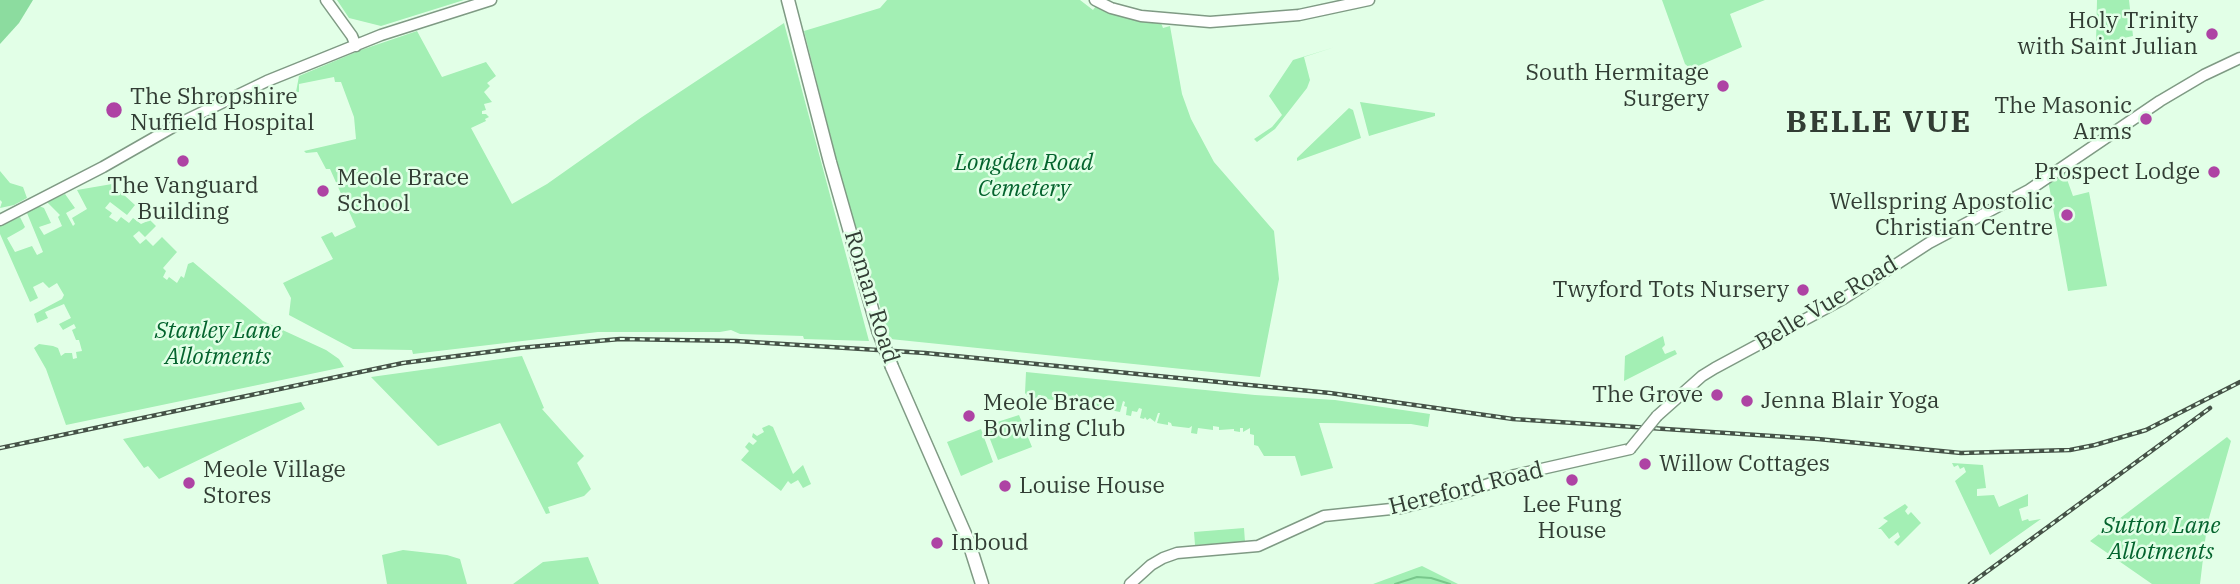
<!DOCTYPE html>
<html>
<head>
<meta charset="utf-8">
<style>
  body { margin:0 }
  canvas { display:block; background:#e2ffe7 }
</style>
</head>
<body>
<canvas width="2240" height="584"></canvas>
<script>
const g = document.querySelector('canvas').getContext('2d');
g.lineJoin = 'round';
function fill(path, color) { g.fillStyle = color; g.fill(path, 'evenodd'); }
const toPath = rows => new Path2D(rows.map(r => 'M' + r).join(''));
function trace(path, color, width, dash) { g.strokeStyle = color; g.lineWidth = width; g.lineCap = dash ? 'butt' : 'round'; g.setLineDash(dash || []); g.stroke(path); }
function label(font, color, halo, rows, align = 'center') {
  g.font = font + ' "IBM Plex Serif",serif'; g.lineWidth = 5; g.setLineDash([]); g.textBaseline = 'middle'; g.strokeStyle = halo; g.fillStyle = color; for (const [text, x, y, turn = 0] of rows) {
    g.save(); g.translate(x, y); g.rotate((+turn || 0) * Math.PI / 180); g.textAlign = isNaN(turn) ? turn : align; if (halo) g.strokeText(text, 0, 0); g.fillText(text, 0, 0); g.restore();
  }
}
fill(toPath([
  [337,0,464,0,381,26,349,18],
  [887,0,1080,0,1093,10,1096,6,1136,21,1161,23,1163,28,1170,26,1182,94,1191,119,1214,162,1274,231,1279,279,1260,377,890,339,843,185,804,31,880,8],
  [1662,0,1765,0,1730,14,1742,47,1691,69,1685,64],
  [2097,0,2129,0,2133,36,2096,44],
  [784,23,869,341,804,339,803,336,740,334,731,330,720,332,598,332,413,354,412,350,353,349,289,315,291,298,283,283,333,259,321,237,332,232,335,237,356,227,330,169,326,169,317,152,306,153,304,151,356,139,354,117,341,82,335,82,334,77,299,84,299,92,296,92,299,76,361,50,417,31,442,77,486,62,496,76,487,83,490,86,484,92,492,102,484,104,486,110,482,111,482,114,486,114,489,117,485,119,486,121,471,128,512,204,547,184,642,117],
  [1335,47,1304,57,1310,80,1307,88,1275,129,1257,142,1254,139,1272,127,1282,115,1269,96,1293,60],
  [1360,102,1435,113,1435,116,1369,136],
  [1349,108,1353,110,1361,138,1297,161,1297,158],
  [0,171,10,183,23,187,27,198,14,205,0,208,2,202,0,200],
  [2064,171,2073,196,2089,192,2107,286,2068,291,2048,180],
  [112,184,135,205,127,215,110,202,105,208,112,213,109,217,117,222,121,217,129,223,133,218,141,224,150,220,156,226,145,237,139,231,133,236,140,244,146,239,153,246,162,237,177,252,163,268,166,271,163,277,167,280,169,277,177,283,181,276,184,278,188,264,193,262,263,321,326,350,339,359,344,367,66,425,46,369,34,348,39,344,53,346,58,348,61,356,65,353,72,353,73,359,77,358,76,352,82,351,79,340,76,340,72,330,76,328,74,324,63,330,59,324,71,318,64,304,45,312,48,318,37,323,34,314,62,299,64,295,57,283,49,288,43,282,33,287,38,298,30,302,0,234,0,226,20,217,25,227,23,229,7,238,15,252,32,246,37,255,43,252,27,213,39,206,44,208,51,223,39,227,44,235,62,226,58,217,60,215,47,202,65,194,75,208,66,213,73,226,75,224,72,218,87,209,77,190],
  [1663,336,1665,345,1662,348,1665,354,1675,350,1677,354,1624,381,1625,356],
  [522,356,544,408,542,409,584,456,577,463,591,489,584,496,548,507,550,513,546,514,500,423,438,446,371,377],
  [1026,372,1255,395,1335,400,1430,414,1428,427,1411,424,1319,423,1333,468,1301,476,1295,456,1264,456,1258,446,1254,445,1254,435,1250,434,1250,428,1243,432,1243,428,1240,428,1240,432,1234,431,1234,429,1219,430,1219,427,1213,426,1213,430,1198,428,1197,434,1191,433,1192,426,1189,428,1172,426,1171,423,1168,422,1168,425,1157,423,1160,413,1158,413,1155,422,1150,418,1147,420,1145,417,1144,419,1140,418,1142,409,1139,408,1137,412,1132,411,1131,416,1126,415,1127,407,1124,406,1125,402,1123,401,1120,412,1110,410,1111,402,1108,402,1107,409,1091,405,1092,398,1090,397,1088,404,1082,402,1081,406,1078,405,1078,395,1076,394,1072,410,1069,409,1070,401,1061,401,1062,396,1059,396,1058,401,1047,399,1047,397,1040,399,1041,395,1038,395,1037,398,1028,397,1025,393],
  [301,402,305,409,159,479,148,466,144,468,123,439],
  [1019,415,1032,447,998,460,985,426],
  [769,425,773,427,793,474,803,465,811,484,803,488,798,480,791,484,788,481,781,491,741,460,749,451,745,447,749,442,753,445,757,441,752,437,753,433,757,436,764,432,762,428],
  [981,429,993,462,961,476,947,442],
  [2227,437,2231,441,2207,525,2200,584,2152,584,2090,541],
  [1952,463,1983,465,1986,488,1977,489,1977,496,1994,495,1999,507,2028,494,2028,506,2019,509,2022,521,2028,519,2029,521,2041,519,1990,555,1955,481,1966,472,1964,467,1960,469,1958,465,1954,467],
  [1905,504,1908,507,1905,511,1908,515,1911,512,1921,523,1898,546,1894,542,1900,537,1898,532,1889,539,1881,529,1878,529,1888,521,1883,518],
  [1244,528,1245,542,1195,545,1194,532],
  [403,550,447,555,460,559,467,584,387,584,382,555],
  [588,557,599,584,513,584,543,562],
  [1422,566,1458,584,1373,584]
]), '#a3efb4');
fill(toPath([
  [0,0,33,0,19,23,0,44]
]), '#8cdc9f');
trace(toPath([
  [1395,584,1417,577,1431,578,1450,584]
]), '#78c78b', 2);
const minor = toPath([
  [326,0,352,36,356,46],
  [1095,0,1111,8,1141,16,1210,22,1299,15,1369,0],
  [0,220,103,167,180,123,267,81,381,35,491,0],
  [1657,416,1702,376,1715,368,1843,299,1929,243,2029,190,2160,101,2204,75,2240,58],
  [1130,584,1151,565,1163,558,1177,553,1258,546,1324,516,1401,508,1465,492,1515,475,1630,449]
]);
const major = toPath([
  [788,0,830,162,878,330],
  [892,367,969,543,982,584]
]);
trace(minor, '#7f9a84', 13);
trace(major, '#7f9a84', 15);
trace(minor, '#fff', 10);
trace(major, '#fff', 12);
const rail = toPath([
  [0,448,403,363,519,348,620,339,736,341,925,353,1330,393,1513,419,1818,439,1961,453,2070,450,2095,445,2146,430,2240,382],
  [1970,584,2210,408]
]);
trace(rail, '#455247', 4.5);
trace(rail, '#e2ffe7', 2, [5]);
const minorBridge = toPath([
  [1630,449,1657,416]
]);
const majorBridge = toPath([
  [878,330,892,367]
]);
trace(minorBridge, '#7f9a84', 13, []);
trace(majorBridge, '#7f9a84', 15, []);
trace(minorBridge, '#fff', 10);
trace(majorBridge, '#fff', 12);
for (const [x, y, r, color] of [
  [2212,34,7,"#ae43a4"],
  [1723,86,7,"#ae43a4"],
  [114,110,9,"#ae43a4"],
  [2146,119,7,"#ae43a4"],
  [183,161,7,"#ae43a4"],
  [2214,172,7,"#ae43a4"],
  [323,191,7,"#ae43a4"],
  [2067,215,7,"#ae43a4"],
  [1803,290,7,"#ae43a4"],
  [1717,395,7,"#ae43a4"],
  [1747,401,7,"#ae43a4"],
  [969,416,7,"#ae43a4"],
  [1645,464,7,"#ae43a4"],
  [1572,480,7,"#ae43a4"],
  [189,483,7,"#ae43a4"],
  [1005,486,7,"#ae43a4"],
  [937,543,7,"#ae43a4"]
]) { const dot = new Path2D(); dot.arc(x, y, r, 0, 2 * Math.PI); g.fillStyle = color; g.fill(dot); trace(dot, '#e2ffe7', 2.5); }
label('23px', '#323d34', '#e2ffe7', [
  ["Holy Trinity",2198,21,"right"],
  ["with Saint Julian",2198,47,"right"],
  ["South Hermitage",1709,73,"right"],
  ["Surgery",1709,99,"right"],
  ["The Shropshire",130,97],
  ["Nuffield Hospital",130,123],
  ["The Masonic",2132,106,"right"],
  ["Arms",2132,132,"right"],
  ["Prospect Lodge",2200,172,"right"],
  ["Meole Brace",337,178],
  ["School",337,204],
  ["The Vanguard",183,186,"center"],
  ["Building",183,212,"center"],
  ["Wellspring Apostolic",2053,202,"right"],
  ["Christian Centre",2053,228,"right"],
  ["Twyford Tots Nursery",1789,290,"right"],
  ["The Grove",1703,395,"right"],
  ["Jenna Blair Yoga",1761,401],
  ["Meole Brace",983,403],
  ["Bowling Club",983,429],
  ["Willow Cottages",1659,464],
  ["Meole Village",203,470],
  ["Stores",203,496],
  ["Louise House",1019,486],
  ["Lee Fung",1572,505,"center"],
  ["House",1572,531,"center"],
  ["Inboud",951,543]
], 'left');
label('italic 23px', '#03632d', '#e2ffe7', [
  ["Longden Road",1024,163],
  ["Cemetery",1024,189],
  ["Stanley Lane",218,331],
  ["Allotments",218,357],
  ["Sutton Lane",2161,526],
  ["Allotments",2161,552]
]);
label('23px', '#323d34', '#e2ffe7', [
  ["Roman Road",871,297,73],
  ["Belle Vue Road",1827,304,-31],
  ["Hereford Road",1466,489,-14]
]);
g.letterSpacing = '2px';
label('bold 30px', '#323d34', '#e2ffe7', [
  ["BELLE VUE",1879,123]
]);
g.letterSpacing = '0px';
</script>
</body>
</html>
